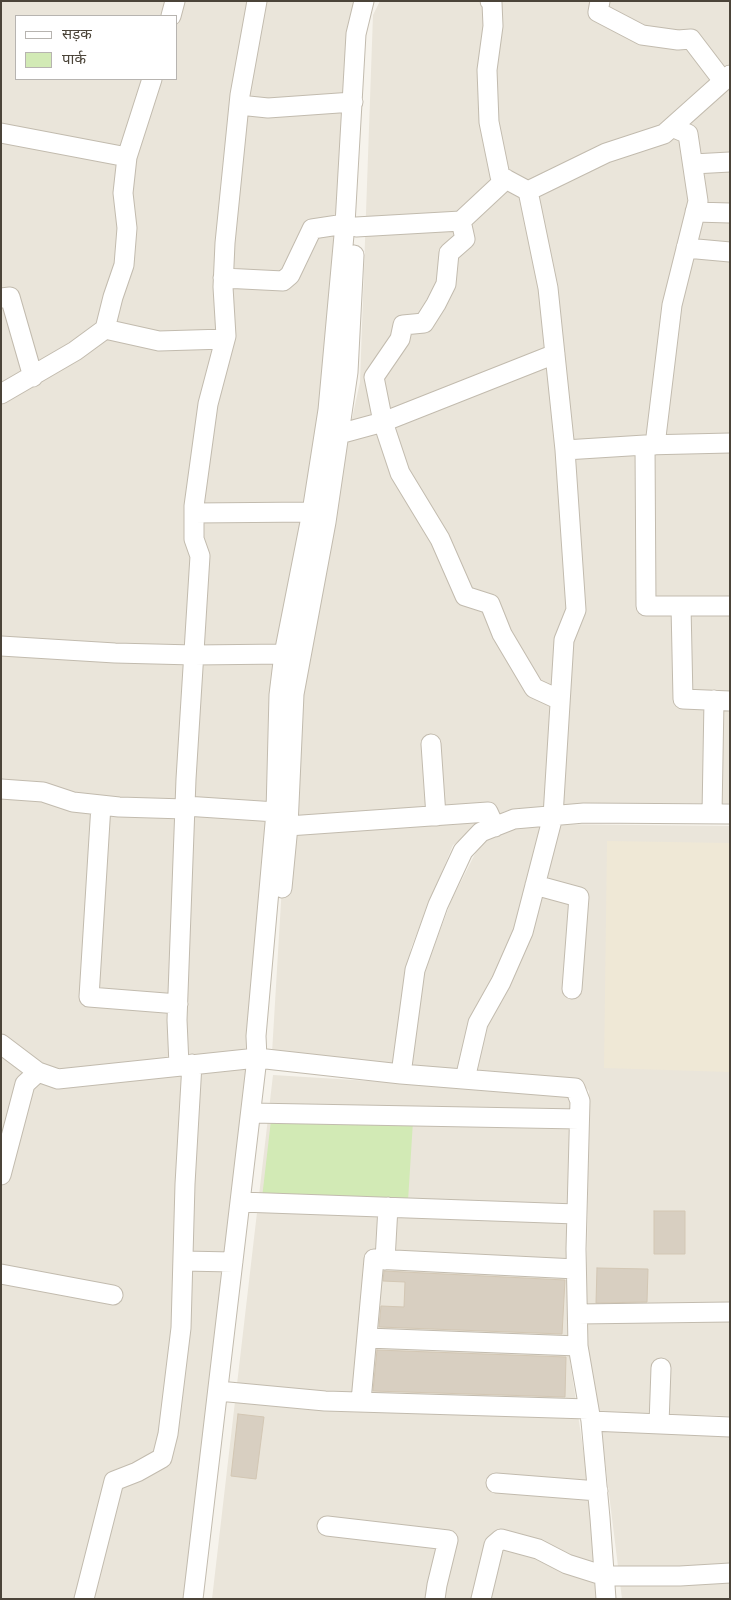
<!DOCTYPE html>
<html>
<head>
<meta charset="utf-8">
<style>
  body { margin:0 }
  #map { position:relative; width:731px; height:1600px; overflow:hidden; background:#f6f3ec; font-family:"DejaVu Sans","Noto Sans Devanagari",sans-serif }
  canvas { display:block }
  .frame { position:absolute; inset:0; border:2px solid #4b4439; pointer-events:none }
  .legend { position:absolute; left:15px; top:15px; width:162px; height:65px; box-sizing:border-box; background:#fff; border:1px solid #b7b4b0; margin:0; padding:6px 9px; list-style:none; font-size:15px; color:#4b4439 }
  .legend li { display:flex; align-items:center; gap:10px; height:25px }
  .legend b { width:25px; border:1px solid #b7b4b0 }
</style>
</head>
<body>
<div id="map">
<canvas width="731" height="1600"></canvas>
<div class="frame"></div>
<ul class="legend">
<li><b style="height:6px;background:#fff"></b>सड़क</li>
<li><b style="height:14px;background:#d2eab5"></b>पार्क</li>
</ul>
</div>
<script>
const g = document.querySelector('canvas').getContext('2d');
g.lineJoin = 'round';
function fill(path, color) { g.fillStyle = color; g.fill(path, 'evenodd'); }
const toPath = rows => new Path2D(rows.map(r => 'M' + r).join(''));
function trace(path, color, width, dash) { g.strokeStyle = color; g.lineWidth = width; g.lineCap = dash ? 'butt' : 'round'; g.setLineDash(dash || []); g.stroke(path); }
fill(toPath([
  [1,1,357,1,342,229,265,845,250,1072,186,1599,1,1599],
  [16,16,176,16,176,79,16,79],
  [380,1,730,1,730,803,581,804,505,811,453,845,411,948,394,1065,272,1053,294,684,360,382,373,15],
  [542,824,730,826,730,1416,596,1413,586,1337,589,1091,577,1080,411,1069,422,978,452,899,480,844,505,830],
  [273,1075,564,1093,572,1103,570,1361,588,1482,596,1599,212,1599],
  [601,1429,730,1433,730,1599,622,1599]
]), '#eae5da');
fill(toPath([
  [607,841,730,843,730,1072,604,1068]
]), '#efe8d6');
fill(toPath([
  [271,1120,413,1121,408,1201,262,1198]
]), '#d2eab5');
const building = toPath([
  [654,1211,685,1211,685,1254,654,1254,654,1211],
  [597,1268,648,1269,647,1302,596,1303,597,1268],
  [384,1271,565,1280,562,1334,379,1327,381,1306,404,1307,405,1282,383,1281,384,1271],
  [377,1350,566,1357,565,1397,373,1391,377,1350],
  [238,1414,264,1417,256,1479,231,1476,238,1414]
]);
fill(building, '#d8cfc1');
trace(building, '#d3c7b4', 1);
const minor = toPath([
  [600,1,598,12,642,35,678,40,691,39,723,81],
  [171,16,175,1],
  [239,105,268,108,353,102],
  [1,133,127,157],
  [693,164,730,162],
  [528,191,606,153,664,134,730,75],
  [695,212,730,213],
  [461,221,465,239,449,253,446,284,436,304,424,323,403,325,400,339,374,377,383,422,400,473,440,539,465,596,490,604,502,634,534,688,560,700],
  [356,227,461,221,506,179],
  [686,248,730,252],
  [223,278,283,281,290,275,312,229,345,224],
  [1,298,10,297,33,377],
  [105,329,113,297,124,265,127,228,123,193,127,157,152,79],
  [1,394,75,351,105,329,159,341,225,339],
  [339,434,383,422,555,354],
  [645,445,646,606,730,606],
  [655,445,672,305,698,201,688,134,672,127],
  [565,450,645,445,730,443],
  [194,513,312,512],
  [681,606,683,699,730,701],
  [1,646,115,653,194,655,284,654],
  [431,744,436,816],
  [1,789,43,792,73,802,119,807,185,809],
  [101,805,89,997,178,1004],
  [185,806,276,812],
  [712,814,714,700],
  [288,826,488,812,495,827],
  [535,885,579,897,572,989],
  [282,888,288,826,294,694,326,522,348,372,354,255],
  [1,1044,38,1072,58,1079,257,1058,401,1074,575,1088,580,1101,576,1249,578,1346,591,1421,600,1518,606,1599],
  [179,1065,177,1020,186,779,200,556,194,539,194,506,208,404,226,336,223,287,225,243,240,95,257,1],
  [401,1074,415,970,438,905,463,851,481,832,514,819,584,813,730,814],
  [465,1079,478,1023,501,982,523,932,553,816,564,640,576,610,565,450,548,288,528,191,500,176,489,122,487,70,493,26,492,3,490,1],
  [251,1113,579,1119],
  [1,1175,25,1084,38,1072],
  [241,1202,576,1214],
  [385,1260,388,1207],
  [183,1261,233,1262],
  [1,1274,113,1295],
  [578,1314,730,1312],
  [367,1338,578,1346],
  [218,1391,325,1401,588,1409],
  [361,1401,374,1259,576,1269],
  [591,1421,730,1427],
  [659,1424,661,1368],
  [496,1483,598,1491],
  [327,1526,448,1540,437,1585,435,1599],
  [84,1599,114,1481,137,1472,162,1458,168,1434,181,1328,185,1184,192,1064],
  [193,1599,257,1058,256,1036,276,812,279,695,284,654,312,512,328,410,345,224,356,34,364,1],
  [481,1599,494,1545,501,1539,538,1549,567,1564,605,1576,680,1576,730,1573]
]);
trace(minor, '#c2bbae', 21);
trace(minor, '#fff', 19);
</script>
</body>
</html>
